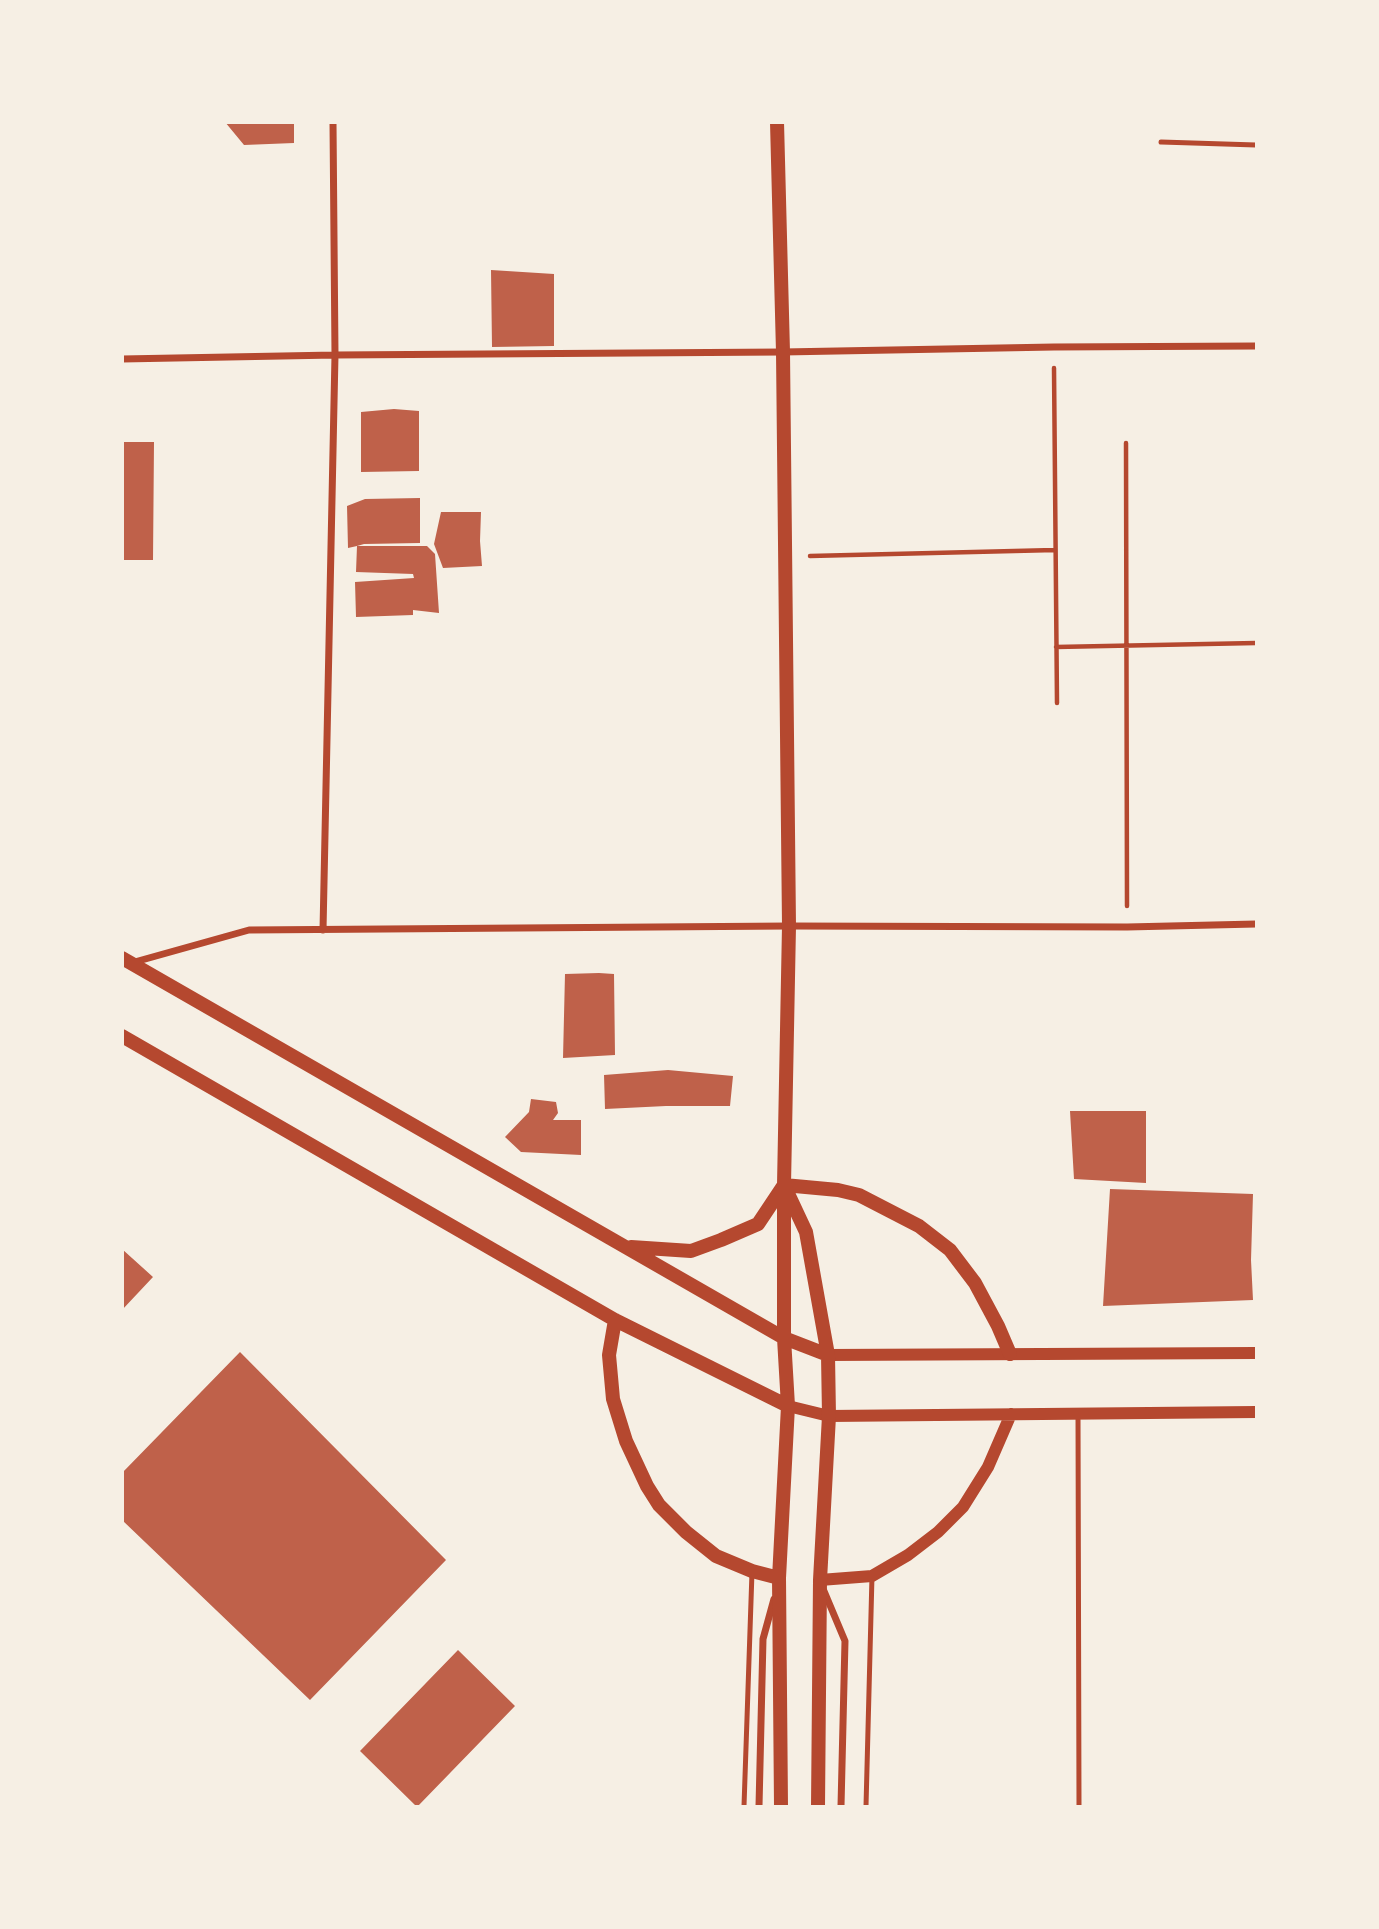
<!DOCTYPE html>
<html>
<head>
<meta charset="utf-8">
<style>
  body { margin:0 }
  #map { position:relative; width:1379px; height:1929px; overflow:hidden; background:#f6efe4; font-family:Figtree,sans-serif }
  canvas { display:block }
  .frame { position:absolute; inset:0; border:124px solid #f6efe4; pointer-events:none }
</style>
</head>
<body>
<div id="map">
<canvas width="1379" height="1929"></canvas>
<div class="frame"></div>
</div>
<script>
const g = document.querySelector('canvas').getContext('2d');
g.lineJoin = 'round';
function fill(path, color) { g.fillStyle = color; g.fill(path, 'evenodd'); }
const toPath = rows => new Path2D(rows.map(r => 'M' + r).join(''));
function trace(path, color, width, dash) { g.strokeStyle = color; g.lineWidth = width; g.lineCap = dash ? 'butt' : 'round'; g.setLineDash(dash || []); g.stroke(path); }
fill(toPath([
  [225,122,294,122,294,143,244,145],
  [491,270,554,274,554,346,492,347],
  [394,409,419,411,419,471,361,472,361,412],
  [122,442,154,442,153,560,122,560],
  [420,498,420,543,364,544,357,546,427,546,435,554,439,613,413,610,413,615,356,617,355,582,414,578,413,574,356,572,357,546,348,548,347,506,365,499],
  [441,512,481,512,480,541,482,566,443,568,434,544],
  [599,973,614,974,615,1055,563,1058,565,974],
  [668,1070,733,1076,730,1106,666,1106,605,1109,604,1075],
  [531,1099,556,1102,558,1113,553,1120,581,1120,581,1155,521,1152,505,1137,529,1112],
  [1070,1111,1146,1111,1146,1183,1074,1179],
  [1110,1189,1253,1194,1251,1260,1253,1300,1103,1306],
  [122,1249,153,1277,122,1310],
  [240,1352,446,1560,310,1700,122,1520,122,1473],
  [458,1650,515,1706,418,1806,416,1806,360,1751]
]), '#bf614a');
trace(toPath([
  [1054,368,1057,703],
  [1126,443,1127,906],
  [810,556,1055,550],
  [1056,647,1256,643]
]), '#b5482f', 4.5);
trace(toPath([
  [1161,142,1256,145],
  [1078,1413,1079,1806],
  [744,1806,752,1572],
  [866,1806,872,1576]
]), '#b5482f', 5);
trace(toPath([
  [122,359,335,355,783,352,1054,347,1256,346],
  [323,930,335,355,333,122],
  [131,963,249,930,789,926,1127,927,1256,924],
  [824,1591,845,1641,841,1806],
  [759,1806,763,1639,774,1599]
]), '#b5482f', 7);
trace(toPath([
  [828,1355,1256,1353],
  [788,1406,829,1416,1256,1412],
  [820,1580,872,1576,908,1555,938,1532,963,1507,988,1467,1011,1414]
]), '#b5482f', 12);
trace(toPath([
  [777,122,783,352,789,926,784,1185,806,1232,828,1355,829,1416,820,1580,818,1806],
  [122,958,784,1338,828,1355],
  [122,1036,615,1320,788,1406],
  [784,1185,838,1190,859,1195,919,1226,950,1250,975,1283,998,1326,1010,1354],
  [631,1247,691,1251,721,1240,758,1224,784,1185,784,1338,788,1406,779,1578,781,1806],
  [615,1320,609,1355,613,1399,626,1441,647,1486,659,1505,686,1532,716,1556,752,1571,779,1578]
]), '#b5482f', 14);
</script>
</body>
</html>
